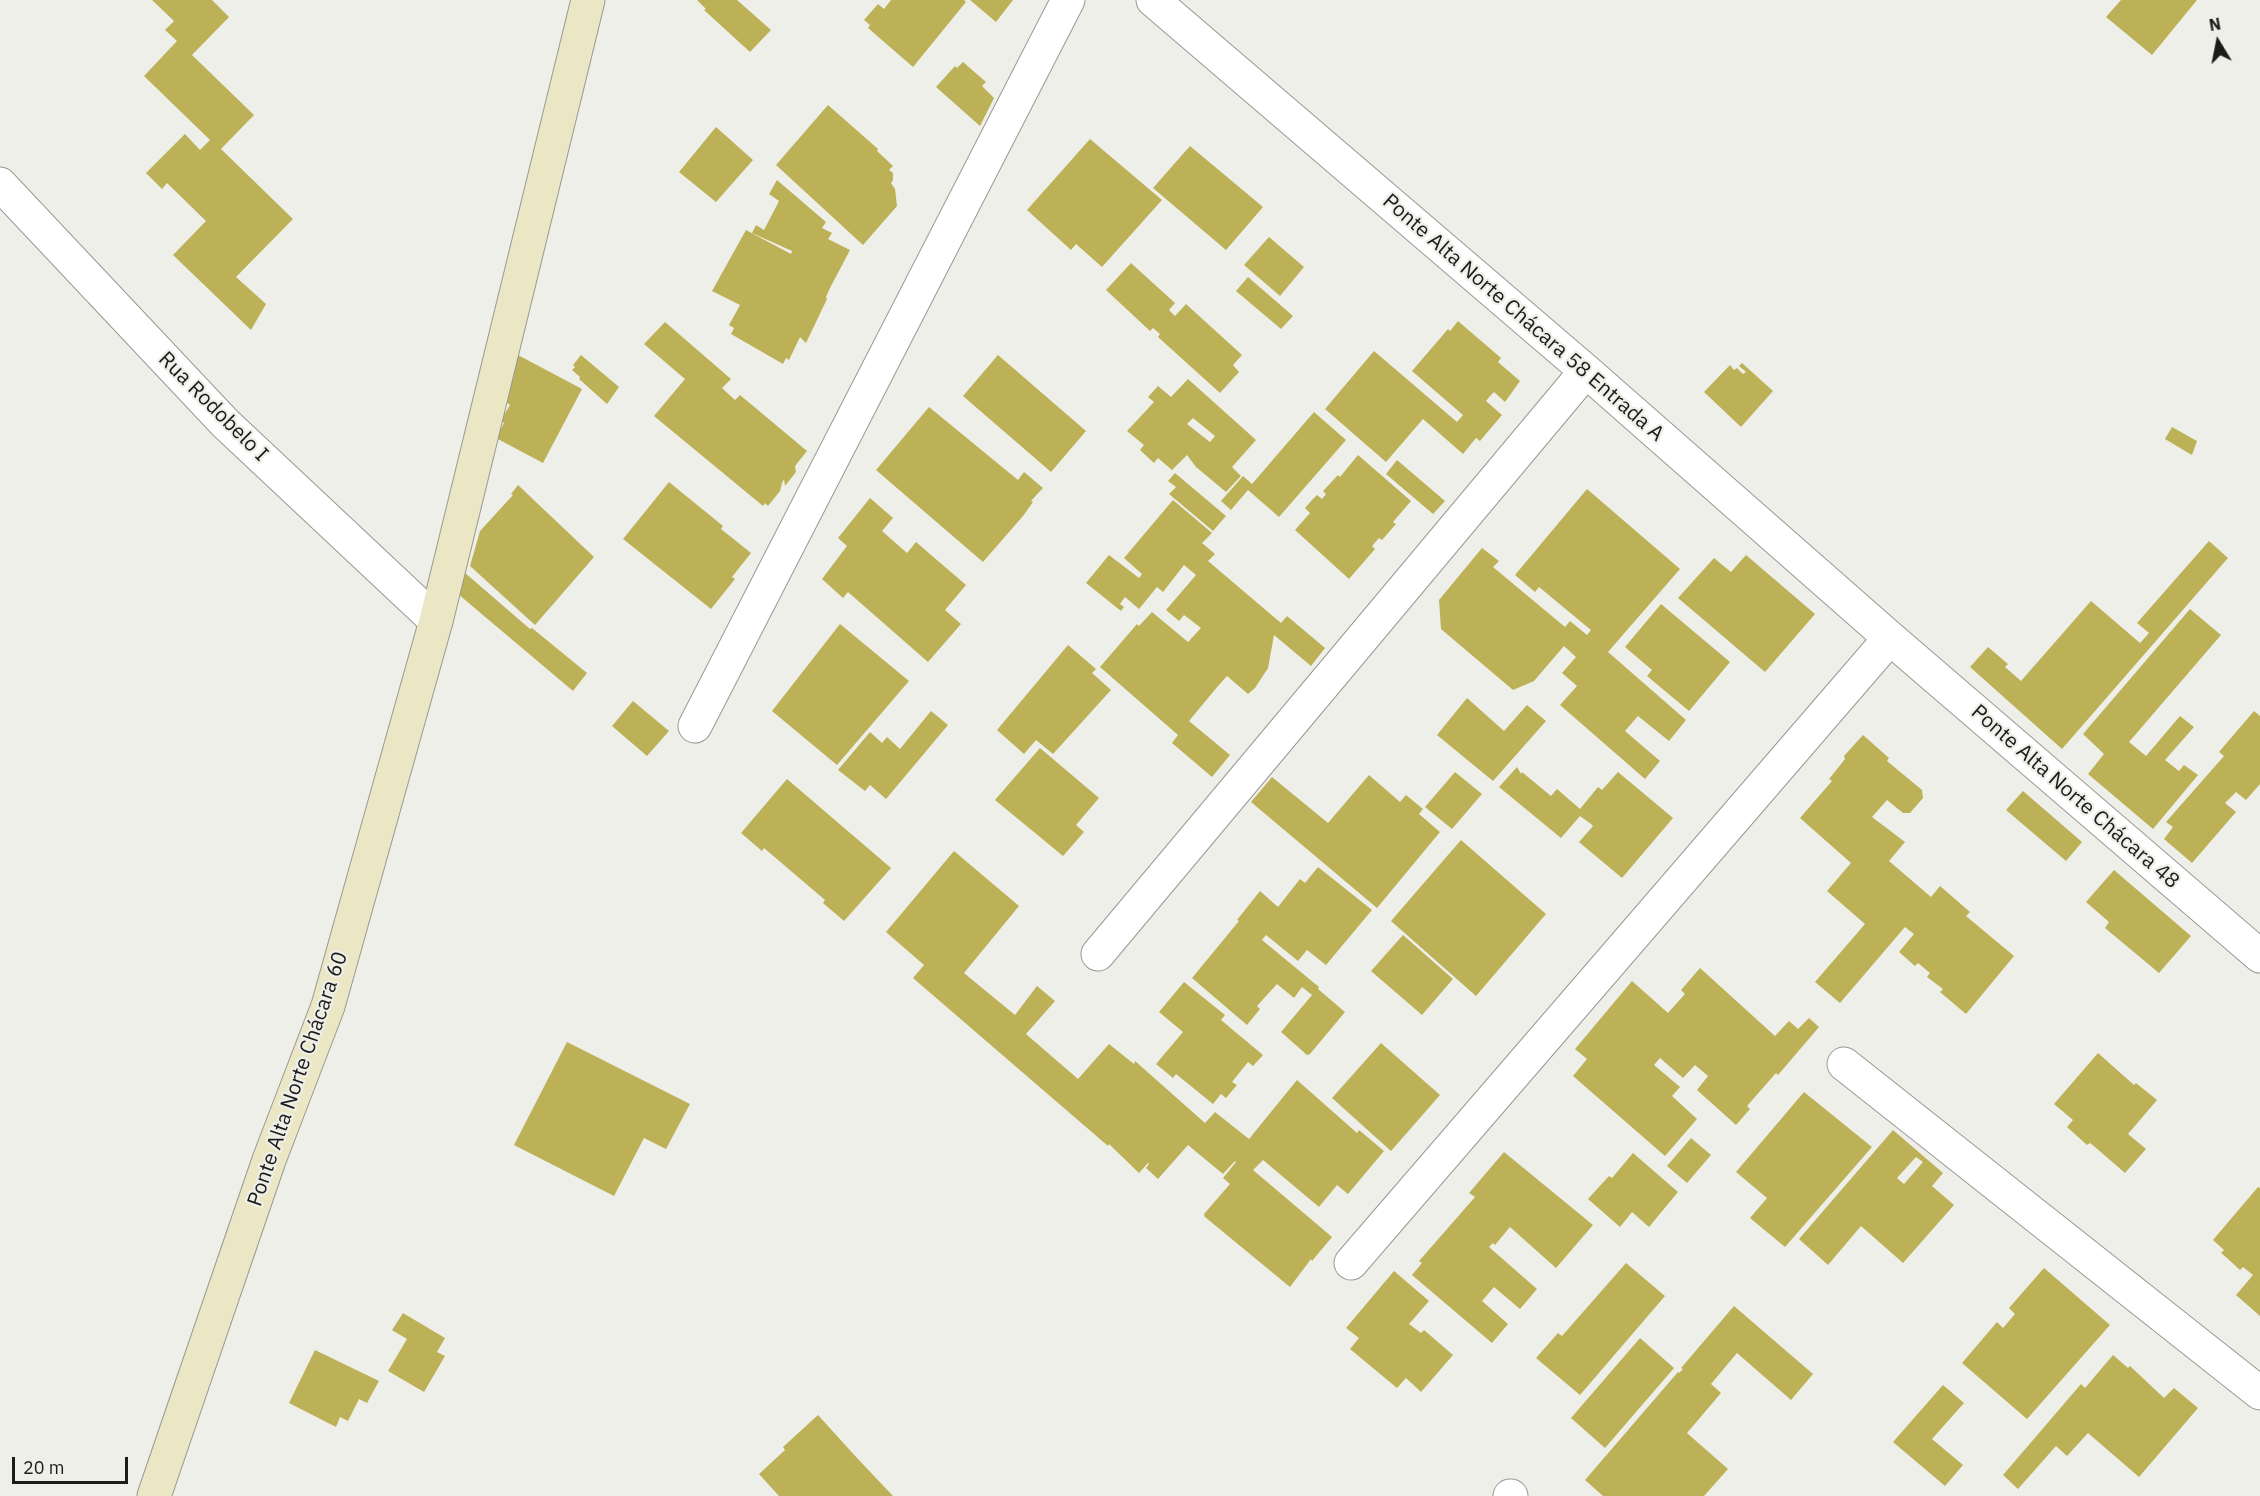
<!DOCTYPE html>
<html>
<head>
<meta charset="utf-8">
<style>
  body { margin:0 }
  #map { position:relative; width:2260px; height:1496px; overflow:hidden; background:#efefe9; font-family:"IBM Plex Sans",sans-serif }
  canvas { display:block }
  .north { position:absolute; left:2188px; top:12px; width:60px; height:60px; -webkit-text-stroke:4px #efefe9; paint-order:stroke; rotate:350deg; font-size:16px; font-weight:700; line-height:24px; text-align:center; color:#1b1b19 }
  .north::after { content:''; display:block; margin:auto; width:21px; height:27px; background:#1b1b19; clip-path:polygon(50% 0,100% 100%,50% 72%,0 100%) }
  .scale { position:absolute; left:12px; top:1457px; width:116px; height:27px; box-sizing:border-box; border:3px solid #1b1b19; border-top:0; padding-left:8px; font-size:18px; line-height:21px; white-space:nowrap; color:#1b1b19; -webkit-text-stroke:4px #efefe9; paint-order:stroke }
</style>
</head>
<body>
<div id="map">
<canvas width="2260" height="1496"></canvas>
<div class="north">N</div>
<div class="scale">20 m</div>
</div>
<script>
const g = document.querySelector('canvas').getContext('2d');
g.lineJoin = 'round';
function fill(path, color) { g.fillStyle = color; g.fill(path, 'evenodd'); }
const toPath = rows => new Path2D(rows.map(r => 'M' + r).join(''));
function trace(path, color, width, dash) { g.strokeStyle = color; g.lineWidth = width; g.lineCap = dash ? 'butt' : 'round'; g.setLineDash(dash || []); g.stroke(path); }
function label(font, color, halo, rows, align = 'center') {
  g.font = font + ' "IBM Plex Sans",sans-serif'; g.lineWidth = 4.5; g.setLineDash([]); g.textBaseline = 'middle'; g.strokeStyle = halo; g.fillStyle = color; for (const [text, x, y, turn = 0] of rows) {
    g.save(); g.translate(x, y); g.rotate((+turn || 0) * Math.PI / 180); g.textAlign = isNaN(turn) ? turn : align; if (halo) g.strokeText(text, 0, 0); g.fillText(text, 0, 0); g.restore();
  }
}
fill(toPath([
  [152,0,212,0,229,17,192,55,254,115,221,149,293,219,236,277,266,304,251,330,173,255,206,221,167,183,162,189,146,173,185,134,200,150,210,140,144,76,177,41,165,30,174,21],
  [697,0,737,0,771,30,750,52,704,10,706,9],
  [891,0,964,0,966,2,913,67,868,28,870,25,864,20,878,4,884,9],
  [970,0,1013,0,996,22],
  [2121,0,2197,0,2152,55,2106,17],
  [963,62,986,82,982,86,994,98,980,126,936,87,955,66,957,68],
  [828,105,878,149,877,151,893,166,889,170,893,173,893,180,891,183,895,189,897,206,863,245,776,165],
  [716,127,753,160,716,202,679,172],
  [1090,139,1162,200,1102,267,1076,244,1071,250,1027,210],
  [1190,146,1263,207,1226,250,1153,188],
  [777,180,826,222,822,228,832,233,828,239,850,250,830,288,826,297,827,299,806,343,800,337,789,360,786,358,783,364,731,334,734,328,729,325,740,305,712,291,746,230,791,254,792,251,752,233,756,225,764,230,779,201,769,194],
  [1269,237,1304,267,1280,296,1244,265],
  [1131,263,1175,303,1169,310,1175,316,1186,304,1242,355,1233,365,1239,372,1220,393,1158,337,1160,334,1153,328,1150,331,1106,290],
  [1248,277,1293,316,1281,329,1236,291],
  [1458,321,1501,358,1498,362,1520,381,1505,402,1494,392,1490,396,1486,401,1502,415,1480,441,1476,438,1463,454,1423,419,1386,462,1325,409,1374,351,1457,422,1463,415,1412,371,1448,329,1450,331],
  [665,322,731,379,722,388,735,400,740,395,807,451,795,466,796,472,785,486,784,479,782,483,780,491,768,506,765,503,763,506,654,416,685,379,644,344],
  [518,355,582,389,543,463,496,438,504,423,501,420,510,405,506,402],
  [581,355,619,387,607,404,579,379,580,377,572,370,575,367,573,365],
  [998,355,1086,431,1051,472,963,396],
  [1742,363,1773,391,1741,427,1704,392,1730,365,1734,370,1737,368,1743,374,1746,372,1739,366],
  [1188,379,1256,440,1232,467,1241,476,1226,492,1196,467,1187,455,1172,470,1158,458,1154,463,1140,450,1144,445,1127,431,1154,402,1148,397,1158,386,1171,397],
  [1193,418,1215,436,1210,442,1187,424],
  [929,407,1018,480,1024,472,1043,488,1031,501,1033,502,1023,516,983,562,876,470],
  [1314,412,1346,440,1279,517,1248,490,1231,510,1221,501,1243,476,1252,484],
  [2172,427,2197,441,2192,455,2165,439],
  [1358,455,1411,501,1393,522,1396,524,1382,540,1379,538,1372,546,1375,549,1349,579,1295,530,1310,513,1305,508,1312,500,1317,495,1322,499,1326,494,1323,491,1338,475,1340,477],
  [1397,460,1445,501,1433,514,1386,474],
  [1175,473,1226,516,1213,531,1169,494,1176,487,1168,481],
  [669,482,723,526,721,529,751,553,732,577,735,579,711,609,623,539],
  [518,485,594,557,535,625,470,566,480,531,513,495,511,494],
  [1587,489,1680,569,1608,652,1686,720,1669,741,1638,716,1625,731,1660,761,1645,779,1560,705,1577,686,1562,673,1576,657,1564,646,1534,681,1513,690,1441,629,1439,600,1482,548,1499,561,1493,567,1565,627,1570,621,1587,635,1591,630,1539,587,1535,592,1515,575],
  [870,498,893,518,882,531,907,553,916,542,966,585,945,610,961,624,928,662,848,592,843,598,822,579,847,546,838,538],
  [1173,500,1212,533,1202,543,1215,554,1208,561,1281,623,1287,616,1325,648,1311,666,1274,635,1268,668,1255,688,1248,694,1227,676,1218,686,1189,721,1230,755,1212,777,1172,743,1178,735,1100,667,1137,624,1139,626,1152,612,1188,642,1201,628,1184,615,1179,621,1166,610,1196,575,1184,565,1163,592,1157,587,1139,609,1125,597,1120,604,1124,607,1121,611,1086,583,1109,555,1139,578,1142,574,1124,558],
  [2209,541,2228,558,2062,749,1970,667,1988,647,2008,664,2005,667,2021,681,2091,601,2140,643,2149,633,2137,623],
  [1746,555,1815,614,1765,672,1678,598,1714,558,1731,572],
  [464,572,530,629,532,628,587,673,573,691,458,594],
  [1661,604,1730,662,1689,711,1647,676,1652,670,1625,647],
  [2190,609,2221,635,2129,742,2146,756,2180,716,2194,727,2165,760,2179,771,2184,765,2198,775,2153,829,2088,774,2104,754,2083,734],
  [840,624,909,681,837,765,772,711],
  [1068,645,1096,669,1092,673,1111,690,1053,754,1036,740,1024,754,997,730],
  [1467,698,1504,731,1527,705,1546,721,1493,781,1437,735],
  [633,701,669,731,647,756,612,726],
  [931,711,948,725,886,799,870,785,865,791,838,770,870,732,882,743,887,737,900,749],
  [2254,711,2260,716,2260,784,2246,800,2236,792,2225,803,2236,812,2192,863,2164,839,2173,827,2166,822,2224,756,2219,752],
  [1863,735,1889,758,1887,761,1922,790,1923,798,1910,813,1903,813,1887,800,1872,817,1905,842,1889,861,1931,897,1940,886,1970,912,1966,916,2014,956,1966,1014,1940,992,1943,989,1927,977,1930,973,1918,963,1915,966,1899,952,1914,934,1905,927,1840,1003,1815,982,1865,924,1827,891,1851,863,1800,818,1832,781,1829,779,1845,759,1844,756],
  [1040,748,1099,798,1076,825,1084,832,1063,856,995,800],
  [1517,767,1521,774,1522,772,1551,796,1557,789,1580,809,1598,787,1602,790,1618,772,1673,818,1622,878,1579,842,1593,826,1591,824,1580,816,1561,838,1499,787],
  [1455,772,1482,794,1452,829,1425,807],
  [1369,775,1400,802,1406,795,1423,809,1419,814,1440,832,1377,908,1251,802,1272,777,1328,823],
  [787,779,891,868,844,921,823,903,825,900,764,848,762,851,741,833],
  [2023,791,2082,842,2066,861,2006,810],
  [1461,840,1546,914,1476,996,1391,921],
  [954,851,1019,906,964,973,1015,1015,1037,986,1055,1001,1026,1034,1078,1079,1109,1044,1134,1064,1135,1061,1205,1123,1215,1112,1249,1139,1297,1080,1357,1133,1359,1130,1384,1151,1348,1194,1337,1185,1319,1207,1263,1160,1253,1170,1332,1237,1312,1261,1311,1259,1290,1287,1205,1217,1204,1214,1230,1184,1223,1178,1236,1162,1235,1161,1223,1174,1188,1145,1158,1179,1146,1168,1149,1164,1148,1163,1139,1173,1109,1144,1108,1146,913,978,924,965,886,932],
  [1318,867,1372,910,1326,965,1307,950,1298,961,1266,935,1262,940,1319,987,1318,989,1345,1012,1310,1054,1307,1055,1281,1032,1312,995,1302,987,1294,998,1277,984,1257,1006,1260,1009,1247,1025,1192,978,1239,921,1237,920,1260,891,1278,907,1300,879,1305,883],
  [2114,870,2191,936,2159,973,2105,928,2109,922,2086,902],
  [1403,935,1453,979,1422,1015,1371,971],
  [1700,968,1775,1036,1789,1021,1798,1029,1809,1018,1819,1027,1778,1075,1776,1073,1747,1106,1750,1109,1736,1125,1697,1090,1708,1076,1695,1065,1683,1078,1660,1058,1654,1065,1680,1087,1672,1096,1697,1119,1665,1156,1573,1076,1587,1059,1575,1049,1632,981,1668,1013,1685,994,1681,990],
  [1184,982,1225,1015,1221,1020,1263,1055,1253,1066,1248,1062,1232,1082,1237,1085,1226,1098,1221,1094,1213,1104,1176,1074,1173,1078,1156,1064,1183,1032,1159,1012],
  [567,1042,690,1104,666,1149,644,1138,614,1196,514,1145],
  [1381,1043,1440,1095,1391,1151,1332,1098],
  [2098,1053,2134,1085,2136,1083,2157,1100,2128,1134,2146,1149,2125,1173,2095,1147,2090,1143,2087,1145,2067,1127,2073,1120,2054,1104],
  [1804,1092,1872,1147,1785,1247,1750,1218,1767,1198,1736,1172],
  [1893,1130,1943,1173,1932,1186,1954,1205,1903,1263,1861,1226,1828,1265,1799,1239],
  [1916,1157,1923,1162,1904,1184,1897,1178],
  [1691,1138,1711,1155,1687,1183,1667,1166],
  [1504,1152,1593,1225,1556,1268,1510,1227,1495,1245,1493,1243,1489,1247,1537,1289,1520,1309,1494,1287,1482,1301,1508,1324,1492,1343,1412,1275,1422,1263,1419,1261,1475,1197,1469,1193],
  [1633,1153,1678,1192,1649,1227,1632,1212,1620,1227,1588,1199,1609,1176,1612,1178],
  [2258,1187,2260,1188,2260,1316,2236,1295,2253,1275,2243,1267,2240,1270,2227,1258,2221,1253,2224,1250,2213,1240],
  [1626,1263,1665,1296,1580,1395,1536,1358,1558,1333,1562,1336],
  [2044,1268,2110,1325,2027,1419,1962,1363,1997,1322,2003,1328,2015,1314,2009,1308],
  [1394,1271,1429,1301,1409,1324,1421,1333,1424,1330,1453,1355,1421,1392,1406,1378,1397,1388,1350,1349,1359,1338,1346,1328],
  [1734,1306,1813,1374,1791,1400,1737,1353,1711,1384,1721,1393,1687,1433,1728,1469,1704,1496,1603,1496,1585,1480,1678,1372,1679,1373,1683,1369,1681,1368],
  [403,1313,445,1338,437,1352,445,1356,424,1392,388,1371,407,1339,392,1330],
  [1640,1338,1674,1368,1605,1448,1571,1418],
  [315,1350,379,1381,367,1403,359,1399,348,1421,340,1417,336,1427,289,1403],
  [2113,1355,2128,1368,2130,1366,2164,1398,2174,1388,2198,1408,2139,1477,2088,1433,2067,1456,2056,1446,2018,1489,2003,1475,2081,1384,2085,1388],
  [1943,1385,1964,1403,1932,1439,1963,1465,1945,1486,1893,1442],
  [818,1415,857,1458,893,1496,779,1496,759,1474,785,1450,783,1447]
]), '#bcb157');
const street = toPath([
  [1153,0,1586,371,1890,638,2260,956],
  [0,184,225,423,436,621],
  [695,726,1068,0],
  [1098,954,1586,371],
  [1844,1064,2260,1393],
  [1351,1263,1890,638],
  [1510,1496,1511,1496]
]);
const secondary = toPath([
  [154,1496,269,1160,328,1006,436,621,588,0]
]);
trace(street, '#999893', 35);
trace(secondary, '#999893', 35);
trace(street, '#fff', 33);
trace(secondary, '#ebe7c5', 33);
label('21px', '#1b1b19', '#efefe9', [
  ["Ponte Alta Norte Chácara 58 Entrada A",1523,318,41],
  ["Rua Rodobelo I",213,407,45],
  ["Ponte Alta Norte Chácara 48",2075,797,41],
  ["Ponte Alta Norte Chácara 60",298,1079,-71]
]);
</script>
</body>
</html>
